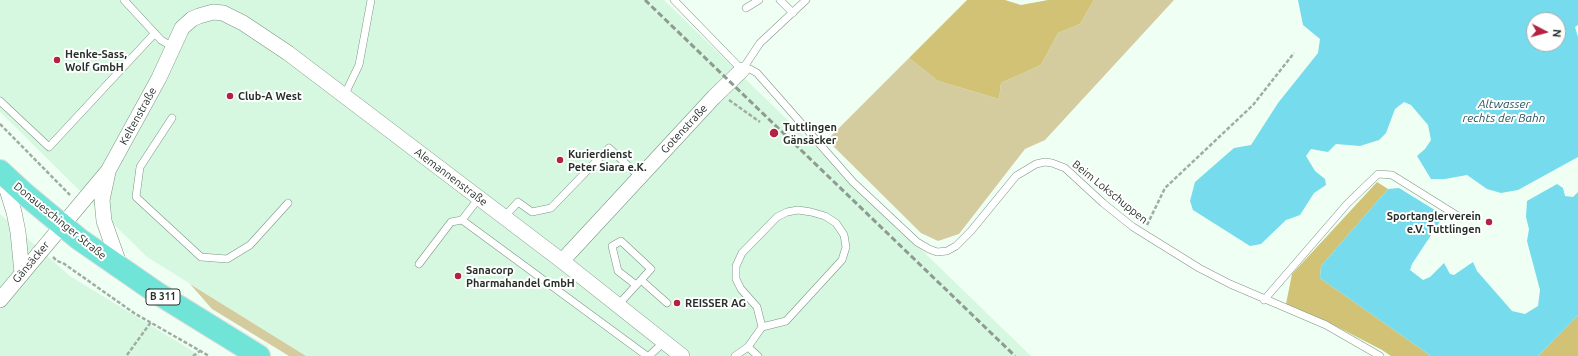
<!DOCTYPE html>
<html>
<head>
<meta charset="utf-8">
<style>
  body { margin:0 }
  #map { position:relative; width:1578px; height:356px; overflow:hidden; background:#effff3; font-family:Ubuntu,sans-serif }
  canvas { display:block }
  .north { position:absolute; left:1526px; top:12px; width:40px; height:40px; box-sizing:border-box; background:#fff; border:1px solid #a9adaa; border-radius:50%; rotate:96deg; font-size:11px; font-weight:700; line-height:16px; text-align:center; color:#28322b }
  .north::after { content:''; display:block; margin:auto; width:14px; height:18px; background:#b42242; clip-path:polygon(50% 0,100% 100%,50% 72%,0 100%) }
</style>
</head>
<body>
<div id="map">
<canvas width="1578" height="356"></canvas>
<div class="north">N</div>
</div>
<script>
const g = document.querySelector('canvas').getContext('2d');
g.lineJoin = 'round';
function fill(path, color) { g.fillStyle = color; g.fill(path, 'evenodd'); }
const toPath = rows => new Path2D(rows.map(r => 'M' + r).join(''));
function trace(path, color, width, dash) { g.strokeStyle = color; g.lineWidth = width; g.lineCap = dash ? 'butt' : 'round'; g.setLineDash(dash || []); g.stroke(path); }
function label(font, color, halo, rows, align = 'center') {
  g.font = font + ' Ubuntu,sans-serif'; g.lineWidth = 4; g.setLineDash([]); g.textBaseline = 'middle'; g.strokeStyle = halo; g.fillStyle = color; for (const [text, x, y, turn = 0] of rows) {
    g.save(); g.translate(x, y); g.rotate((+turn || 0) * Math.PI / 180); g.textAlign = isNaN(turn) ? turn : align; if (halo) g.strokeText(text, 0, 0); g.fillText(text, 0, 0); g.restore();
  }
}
fill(toPath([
  [0,0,664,0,1031,356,306,356,147,257,0,112],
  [0,214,70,276,201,356,0,356]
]), '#d7f8e0');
fill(toPath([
  [1094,0,1174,0,1045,140,1025,149,959,234,938,241,921,233,827,140,909,58,938,81,999,99,1001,83,1041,65,1058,33,1080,24],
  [190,284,306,356,289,356,212,309]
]), '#d4cc9e');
fill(toPath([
  [967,0,1005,0,1021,5,1048,0,1094,0,1080,24,1058,33,1041,65,1001,83,999,99,938,81,909,58],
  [1377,182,1388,189,1321,266,1320,278,1431,356,1391,356,1382,350,1326,321,1286,304,1292,274],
  [1578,315,1578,356,1538,356]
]), '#d1c276');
fill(toPath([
  [1298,0,1578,0,1578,25,1575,27,1578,37,1578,157,1518,190,1501,193,1487,189,1467,175,1445,179,1431,179,1417,156,1425,149,1431,140,1428,125,1411,105,1404,102,1395,109,1386,133,1379,140,1360,146,1336,144,1328,152,1311,149,1306,156,1315,171,1325,179,1326,185,1314,193,1300,215,1286,220,1261,244,1250,246,1193,210,1190,201,1195,182,1234,148,1251,145,1278,103,1318,53,1320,39,1303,25],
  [1534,20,1558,20,1558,44,1534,44],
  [1557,184,1563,188,1565,196,1573,197,1578,192,1578,315,1538,356,1431,356,1320,278,1321,266,1388,189,1399,188,1438,212,1441,220,1412,264,1410,270,1423,280,1430,277,1444,263,1450,274,1454,275,1473,262,1477,271,1512,311,1525,314,1538,306,1540,290,1527,241,1529,229,1526,217,1527,201]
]), '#75dbed');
const lane = toPath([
  [124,0,161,40,173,47],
  [674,0,742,70],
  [780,0,793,13],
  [746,8,759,0],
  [742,70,750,69,757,73,853,182,917,242,929,249,937,252,947,251,956,246,971,231,1016,176,1036,164,1045,162,1052,163,1065,168,1103,203,1133,227,1199,268,1230,284,1326,325,1380,356],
  [742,70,760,43,806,0],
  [344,96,359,65,371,0],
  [0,101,49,147,155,33],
  [172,118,140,167,136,197,201,257,227,259,250,245,288,203],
  [504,217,518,202,532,212,551,208,609,148,640,177],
  [462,220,647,356],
  [419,264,451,222,462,220,479,198],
  [641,280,667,303],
  [1264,300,1347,204,1378,174,1392,175,1461,218],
  [618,305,651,269,621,241,612,246,618,271,636,285],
  [748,347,758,356],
  [649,356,664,342],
  [735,356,748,347,762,327,786,321,842,260,846,247,844,235,836,223,825,216,811,212,798,210,787,212,777,217,742,253,736,266,736,279,741,289,757,307,762,327]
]);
const street = toPath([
  [108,172,102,200,104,221,121,269],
  [2,174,14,212,18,232,22,273],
  [562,261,714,97,742,70],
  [0,300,108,171,159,78,182,28,192,19,199,16,213,12,223,13,243,23,288,53,562,261,682,356]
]);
const primary = toPath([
  [0,171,26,195,79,239,157,293,259,356]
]);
trace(lane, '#7c9584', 8);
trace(street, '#7c9584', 16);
trace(primary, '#dddedd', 24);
trace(toPath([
  [729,100,760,122],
  [0,124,70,195],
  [1147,225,1165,188,1253,105,1294,53],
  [53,257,57,261,63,263,134,313,209,356],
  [127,355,151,322],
  [193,356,200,351]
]), '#9fada3', 2.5, [4, 2]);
trace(lane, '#fff', 7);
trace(street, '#fff', 15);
trace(primary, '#70e4d7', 22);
trace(toPath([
  [645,0,1015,356]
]), '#8e9b91', 3, [6, 3]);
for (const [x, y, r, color] of [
  [57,60,4,"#b42242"],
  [230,96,4,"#b42242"],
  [774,133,5,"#b42242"],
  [560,160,4,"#b42242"],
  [1489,222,4,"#b42242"],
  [458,276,4,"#b42242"],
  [677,303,4,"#b42242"]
]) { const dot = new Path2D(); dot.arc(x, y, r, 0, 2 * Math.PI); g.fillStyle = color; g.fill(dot); trace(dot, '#fff', 1.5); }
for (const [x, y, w] of [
  [163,297,34]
]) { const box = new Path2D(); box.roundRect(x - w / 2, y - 8, w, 16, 3); g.fillStyle = '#fff'; g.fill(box); trace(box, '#28322b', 1); }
label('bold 10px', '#28322b', null, [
  ["B 311",163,297]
]);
label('bold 11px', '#28322b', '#fff', [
  ["Henke-Sass,",65,54],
  ["Wolf GmbH",65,67],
  ["Club-A West",238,96],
  ["Tuttlingen",783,127],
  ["Gänsäcker",783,140],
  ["Kurierdienst",568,154],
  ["Peter Siara e.K.",568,167],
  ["Sportanglerverein",1481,216,"right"],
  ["e.V. Tuttlingen",1481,229,"right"],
  ["Sanacorp",466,270],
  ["Pharmahandel GmbH",466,283],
  ["REISSER AG",685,303]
], 'left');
label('11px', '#28322b', '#fff', [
  ["Keltenstraße",138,116,-61],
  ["Gotenstraße",684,129,-47],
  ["Alemannenstraße",451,177,37],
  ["Beim Lokschuppen",1110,192,39],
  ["Donaueschinger Straße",60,221,39],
  ["Gänsäcker",31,262,-50]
]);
label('italic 12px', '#28555d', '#fff', [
  ["Altwasser",1504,104],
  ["rechts der Bahn",1504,118]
]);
</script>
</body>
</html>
